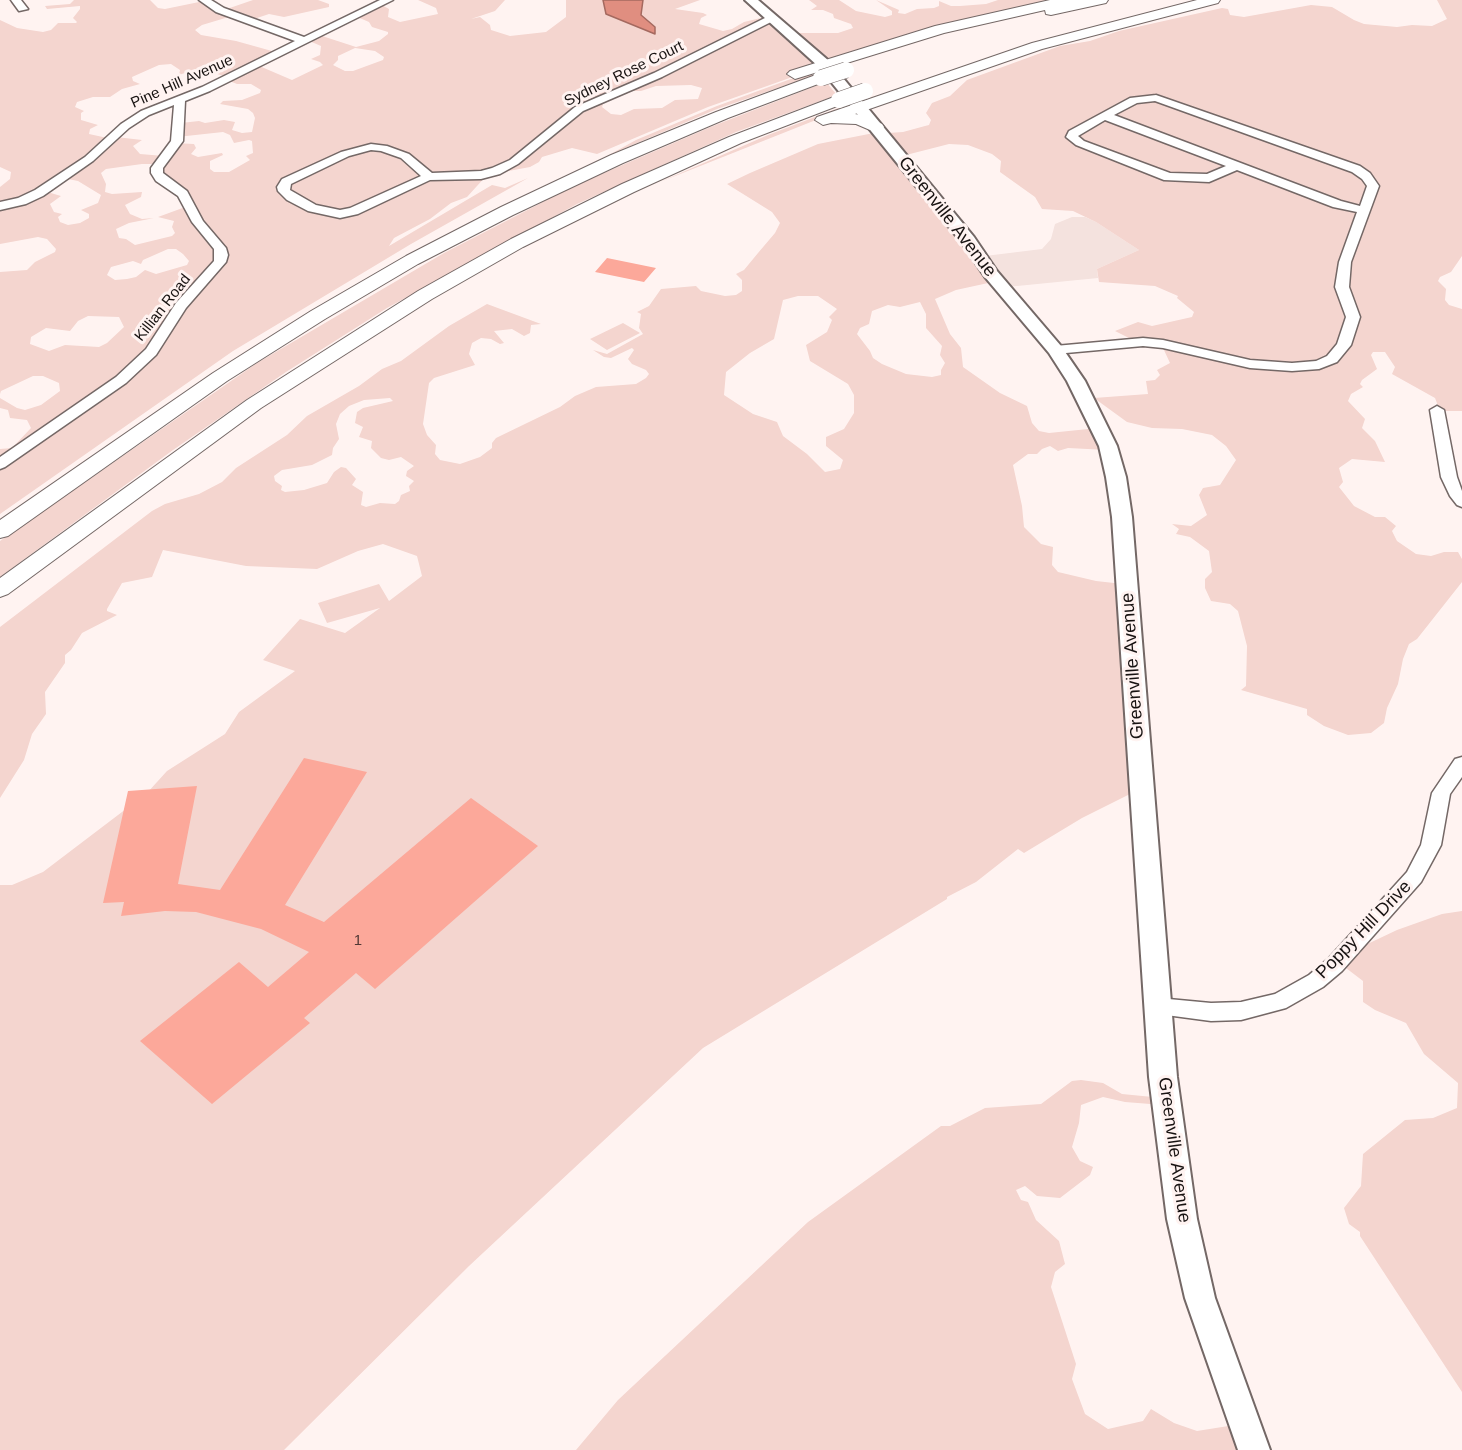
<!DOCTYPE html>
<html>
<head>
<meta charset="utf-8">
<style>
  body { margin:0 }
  canvas { display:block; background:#fff3f1 }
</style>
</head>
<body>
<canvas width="1462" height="1450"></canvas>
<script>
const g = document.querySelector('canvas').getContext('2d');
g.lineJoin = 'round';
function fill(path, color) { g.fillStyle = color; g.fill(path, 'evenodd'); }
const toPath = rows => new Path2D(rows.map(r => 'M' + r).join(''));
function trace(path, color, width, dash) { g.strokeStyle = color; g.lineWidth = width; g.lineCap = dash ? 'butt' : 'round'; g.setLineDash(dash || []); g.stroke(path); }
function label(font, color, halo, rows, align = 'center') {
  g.font = font + ' Helvetica,sans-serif'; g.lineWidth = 6; g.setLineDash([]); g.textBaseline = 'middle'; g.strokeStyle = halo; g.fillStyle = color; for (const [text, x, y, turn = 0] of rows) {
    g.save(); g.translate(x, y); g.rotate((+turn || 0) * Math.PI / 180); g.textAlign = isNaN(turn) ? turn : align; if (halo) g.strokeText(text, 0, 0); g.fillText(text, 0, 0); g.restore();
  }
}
fill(toPath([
  [1072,217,1085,217,1096,222,1139,250,1097,269,1098,278,1007,287,985,256,1042,249,1051,239,1055,224]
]), '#f4e2de');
fill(toPath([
  [74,0,150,0,158,8,165,9,204,1,221,11,253,0,318,0,329,4,329,7,284,17,269,14,248,21,232,16,202,25,195,30,201,35,236,41,279,53,257,65,292,80,323,65,320,62,311,59,320,55,321,46,307,40,319,35,356,47,379,41,388,34,388,32,372,27,369,22,355,16,380,4,389,9,388,17,400,22,438,14,436,8,418,0,505,0,495,11,471,19,480,17,490,25,491,30,510,36,546,32,566,17,566,0,700,0,675,9,703,13,707,15,701,18,699,24,723,31,732,29,744,22,765,17,792,33,838,33,853,28,851,24,834,18,833,14,823,10,811,10,817,6,809,0,839,0,856,11,885,17,892,15,892,11,876,0,899,10,898,13,905,14,917,9,934,8,939,6,939,1,951,6,960,6,986,4,998,0,1062,0,995,17,802,75,815,75,717,109,609,155,636,140,717,106,799,76,798,75,708,107,597,154,572,148,542,157,539,162,530,167,487,175,467,197,451,203,430,219,394,238,389,246,492,185,505,188,528,178,411,244,233,351,0,514,0,449,12,448,31,428,27,420,10,418,8,410,0,408,0,398,17,408,25,410,41,405,60,391,59,383,43,376,33,376,1,391,0,394,0,272,27,270,35,262,55,252,56,249,47,239,38,237,0,244,0,187,10,179,11,172,0,167,0,20,17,28,43,32,51,30,58,23,76,23,77,22,73,18,80,9,80,6,47,9,45,6,70,4],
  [355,48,375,51,384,57,383,60,353,71,345,71,333,65,338,60,338,56],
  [171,64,180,70,179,75,205,66,216,66,220,71,217,74,228,77,227,80,237,84,251,84,261,90,260,93,242,100,223,101,220,104,248,109,253,113,255,118,252,132,242,133,232,130,235,122,224,120,205,123,199,121,181,123,177,137,223,132,230,135,234,143,249,140,252,141,253,153,246,156,250,160,229,172,214,172,210,169,210,161,223,155,222,153,198,157,191,154,196,148,194,144,174,143,164,156,140,154,133,146,142,140,116,137,112,139,89,134,90,129,98,125,81,120,81,113,84,111,75,107,77,102,93,97,110,97,122,89,140,84,133,81,132,77,159,65],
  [691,85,702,88,698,99,675,100,662,108,634,109,621,115,611,114,602,107,604,102,628,91,641,91,656,86],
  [142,164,157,164,166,183,188,206,158,217,174,221,172,227,175,233,172,236,135,245,126,239,119,238,116,229,129,223,154,218,142,219,130,214,125,205,141,197,142,192,112,194,105,192,106,184,101,173,106,169],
  [63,178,78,181,101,195,98,203,81,210,89,214,89,218,80,223,68,225,60,222,58,217,62,214,54,212,50,204,61,196,44,191],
  [168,249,176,249,183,254,189,261,187,265,156,274,145,270,136,277,127,279,115,280,107,275,111,267,133,261,141,264,143,260],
  [88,316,119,317,124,327,107,343,99,347,65,345,49,351,30,344,31,337,46,328,70,331,78,321],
  [1437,0,1462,0,1462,256,1451,272,1440,277,1438,281,1446,289,1445,300,1449,305,1462,309,1462,411,1440,411,1435,398,1392,374,1395,367,1385,352,1373,352,1371,355,1377,369,1362,380,1360,384,1363,387,1351,394,1348,401,1365,419,1362,428,1375,441,1385,462,1352,459,1339,468,1343,482,1339,487,1354,506,1375,517,1385,517,1396,526,1392,531,1397,541,1416,554,1431,556,1444,552,1458,552,1462,559,1462,582,1417,639,1409,644,1403,659,1398,684,1387,708,1384,723,1371,733,1348,735,1324,726,1307,715,1307,709,1241,690,1246,686,1247,646,1238,611,1230,604,1211,601,1205,588,1205,579,1212,572,1209,551,1190,537,1176,534,1179,529,1172,524,1191,526,1207,515,1199,495,1203,488,1220,485,1236,460,1226,446,1212,435,1182,429,1152,428,1127,422,1094,398,1148,394,1146,381,1155,380,1160,375,1157,370,1170,363,1163,348,1131,339,1115,331,1138,322,1152,326,1192,317,1194,312,1177,298,1178,296,1155,286,1099,282,1097,269,1139,250,1096,222,1073,211,1042,209,1035,197,1000,172,1001,161,992,154,968,145,949,144,906,155,1002,280,956,290,935,299,950,334,961,348,963,367,1000,393,1027,406,1032,423,1039,431,1049,433,1098,428,1107,450,1068,448,1058,451,1050,446,1042,449,1037,454,1028,454,1013,465,1022,506,1024,527,1041,544,1053,547,1052,565,1058,572,1096,581,1123,584,1138,790,1082,818,1024,853,1018,849,976,882,947,897,947,899,703,1048,469,1266,284,1450,0,1450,0,885,12,885,43,872,147,793,167,771,225,734,239,712,295,671,263,660,300,619,345,633,380,608,327,623,318,603,379,584,389,601,422,576,417,556,383,544,358,551,317,569,246,566,163,550,152,577,122,583,107,609,107,611,117,615,82,633,71,650,65,655,65,663,45,692,46,714,32,734,24,760,0,798,0,627,152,511,165,504,199,494,222,482,236,468,287,435,307,416,359,386,382,369,401,361,449,326,487,304,541,324,531,325,530,333,524,336,512,329,494,331,504,343,500,344,491,339,481,338,472,343,469,354,475,365,434,378,429,383,423,424,427,435,436,445,435,454,440,460,460,464,480,457,492,448,492,443,496,438,560,407,575,396,596,387,636,384,646,378,649,374,646,370,632,364,628,359,634,350,632,348,611,358,604,357,593,350,607,354,643,334,639,328,641,314,637,312,649,306,661,289,696,286,701,291,725,296,736,295,742,291,742,280,736,274,744,270,758,253,775,233,780,223,772,212,727,184,750,173,818,144,884,131,888,133,903,132,925,126,929,125,931,120,926,113,932,103,950,96,967,80,1060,46,1090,41,1119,31,1222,8,1228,9,1230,15,1244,17,1311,5,1332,7,1354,20,1364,24,1397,27,1412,25,1432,26,1447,19],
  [798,296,818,296,837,309,829,317,832,320,827,332,806,345,810,361,848,384,854,395,854,413,844,429,826,437,826,446,843,460,840,469,825,472,807,454,783,436,777,422,753,414,724,395,726,372,750,353,774,339,783,300],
  [920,302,926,314,926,328,942,346,940,355,945,363,941,370,941,375,932,377,906,374,882,364,873,358,870,351,857,334,860,328,869,324,872,311,888,305,900,307],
  [390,398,393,401,363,408,357,412,355,423,363,427,359,437,372,441,371,448,381,458,389,460,401,457,414,466,407,471,406,476,414,481,409,486,410,491,401,495,399,501,395,504,380,503,366,507,361,505,363,492,352,485,356,479,346,468,341,467,334,472,327,483,304,490,285,492,281,490,282,486,275,481,274,476,282,470,312,465,332,455,333,448,339,439,336,424,340,414,349,406,364,400],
  [826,82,837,95,736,132,577,204,387,308,286,372,173,450,0,577,0,541,257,363,444,253,576,185,713,126],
  [841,107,831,114,660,182,768,135],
  [623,323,640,333,607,350,590,339],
  [1462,911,1462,1392,1360,1236,1360,1232,1349,1224,1344,1208,1361,1186,1363,1154,1405,1120,1433,1118,1457,1108,1458,1083,1424,1054,1406,1023,1375,1010,1363,1002,1363,981,1342,965,1359,948,1397,930,1442,914],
  [1081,1080,1103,1083,1122,1094,1163,1098,1163,1105,1125,1102,1103,1097,1081,1105,1079,1123,1072,1147,1080,1161,1093,1167,1090,1175,1060,1198,1037,1196,1025,1186,1016,1190,1021,1200,1028,1202,1036,1220,1059,1241,1065,1264,1055,1272,1051,1287,1076,1364,1072,1379,1085,1414,1108,1429,1143,1421,1151,1409,1174,1423,1197,1431,1241,1424,1252,1450,576,1450,618,1400,808,1222,941,1126,950,1126,985,1108,1041,1104,1072,1081]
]), '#f4d5cf');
const water = toPath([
  [603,0,643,0,641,15,655,27,655,34,606,14,603,0]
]);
fill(water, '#e08e80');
trace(water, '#a4695f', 1.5);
fill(toPath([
  [607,258,656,268,644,282,595,272],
  [304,758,367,772,285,905,324,922,471,798,538,846,375,989,356,973,304,1018,310,1023,212,1104,140,1041,239,962,268,987,309,952,261,929,196,912,165,911,121,916,124,902,103,903,128,791,197,786,178,884,220,890]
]), '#fca89a');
const minor = toPath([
  [11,0,21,0,28,9,19,11,11,0],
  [199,0,211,0,224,8,304,37,380,0,393,0,210,91,185,101,183,141,163,168,163,173,187,191,203,221,226,248,228,255,226,262,186,308,156,355,126,383,5,467,0,469,0,457,116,377,146,349,176,303,214,261,214,249,192,222,178,196,156,181,151,173,151,168,171,141,174,105,149,115,129,128,93,161,43,196,26,204,0,210,0,202,18,198,35,190,85,157,121,124,141,111,202,87,295,41,216,12,199,0],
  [771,15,776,18,775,20,662,77,583,111,518,164,500,174,481,179,430,180,358,214,340,218,308,211,287,200,278,191,277,187,282,179,341,152,371,144,387,146,409,154,432,173,481,171,492,168,510,160,575,107,654,73,771,15],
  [371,150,381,151,401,158,421,176,350,208,340,210,316,205,290,190,291,184,349,156,371,150],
  [1156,95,1360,166,1370,173,1379,186,1351,262,1349,287,1360,317,1351,345,1337,362,1319,369,1292,371,1250,368,1163,348,1143,346,1055,354,1048,350,1055,346,1143,338,1163,340,1250,360,1292,363,1316,361,1327,356,1337,344,1346,317,1335,287,1339,262,1357,212,1333,207,1237,170,1209,182,1164,180,1076,145,1066,137,1069,131,1130,98,1156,95],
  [1155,101,1352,172,1362,179,1367,186,1360,206,1341,201,1114,115,1137,103,1155,101],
  [1105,120,1226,166,1207,174,1170,173,1084,141,1078,136,1105,120],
  [1437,406,1444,410,1457,477,1462,491,1462,507,1457,505,1450,496,1441,477,1430,410,1437,406],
  [1462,757,1462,777,1450,794,1441,845,1421,882,1342,971,1323,987,1286,1008,1241,1020,1211,1021,1151,1013,1147,1007,1151,1001,1158,998,1211,1003,1241,1002,1275,994,1309,975,1328,959,1407,872,1421,845,1432,793,1455,759,1462,757]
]);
const major = toPath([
  [745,0,758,0,829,61,974,237,997,271,1061,346,1085,381,1117,446,1126,477,1132,517,1177,1077,1197,1219,1215,1298,1270,1450,1238,1450,1185,1298,1167,1219,1149,1077,1112,517,1106,477,1099,446,1067,381,1049,353,985,277,962,243,819,67,745,0]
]);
const highway = toPath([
  [1050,0,1108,0,1106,3,1051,15,1046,14,1045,10,944,33,795,79,787,74,790,71,935,26,1050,0],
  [1197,0,1220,0,1218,3,1042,49,855,114,865,116,882,124,884,127,882,130,870,130,856,124,831,123,823,125,815,120,817,117,1032,43,1197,0],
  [821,73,826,75,829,78,826,81,728,118,623,163,513,215,418,264,325,319,227,381,8,536,0,538,0,520,213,373,311,311,406,256,501,207,611,155,716,112,821,73],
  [839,95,847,100,845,103,741,143,634,192,523,247,432,299,261,408,8,594,0,597,0,578,247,400,418,291,511,239,622,184,729,137,839,95]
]);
trace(minor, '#746866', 3);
trace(major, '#746866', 4);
trace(highway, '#746866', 2);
fill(minor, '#fff');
fill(major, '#fff');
fill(highway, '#fff');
const highwayBridge = toPath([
  [821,78,846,70],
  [839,100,865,91]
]);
trace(highwayBridge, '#746866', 17, []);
trace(highwayBridge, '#fff', 16);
label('15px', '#181312', '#fff3f1', [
  ["Sydney Rose Court",624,74,-26],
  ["Pine Hill Avenue",182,82,-24],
  ["Killian Road",163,308,-52]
]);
label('15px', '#513834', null, [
  ["1",358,941]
]);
label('18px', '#181312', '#fff3f1', [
  ["Greenville Avenue",947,217,52],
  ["Greenville Avenue",1133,666,-94],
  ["Poppy Hill Drive",1364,930,-46],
  ["Greenville Avenue",1174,1150,82]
]);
</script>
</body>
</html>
